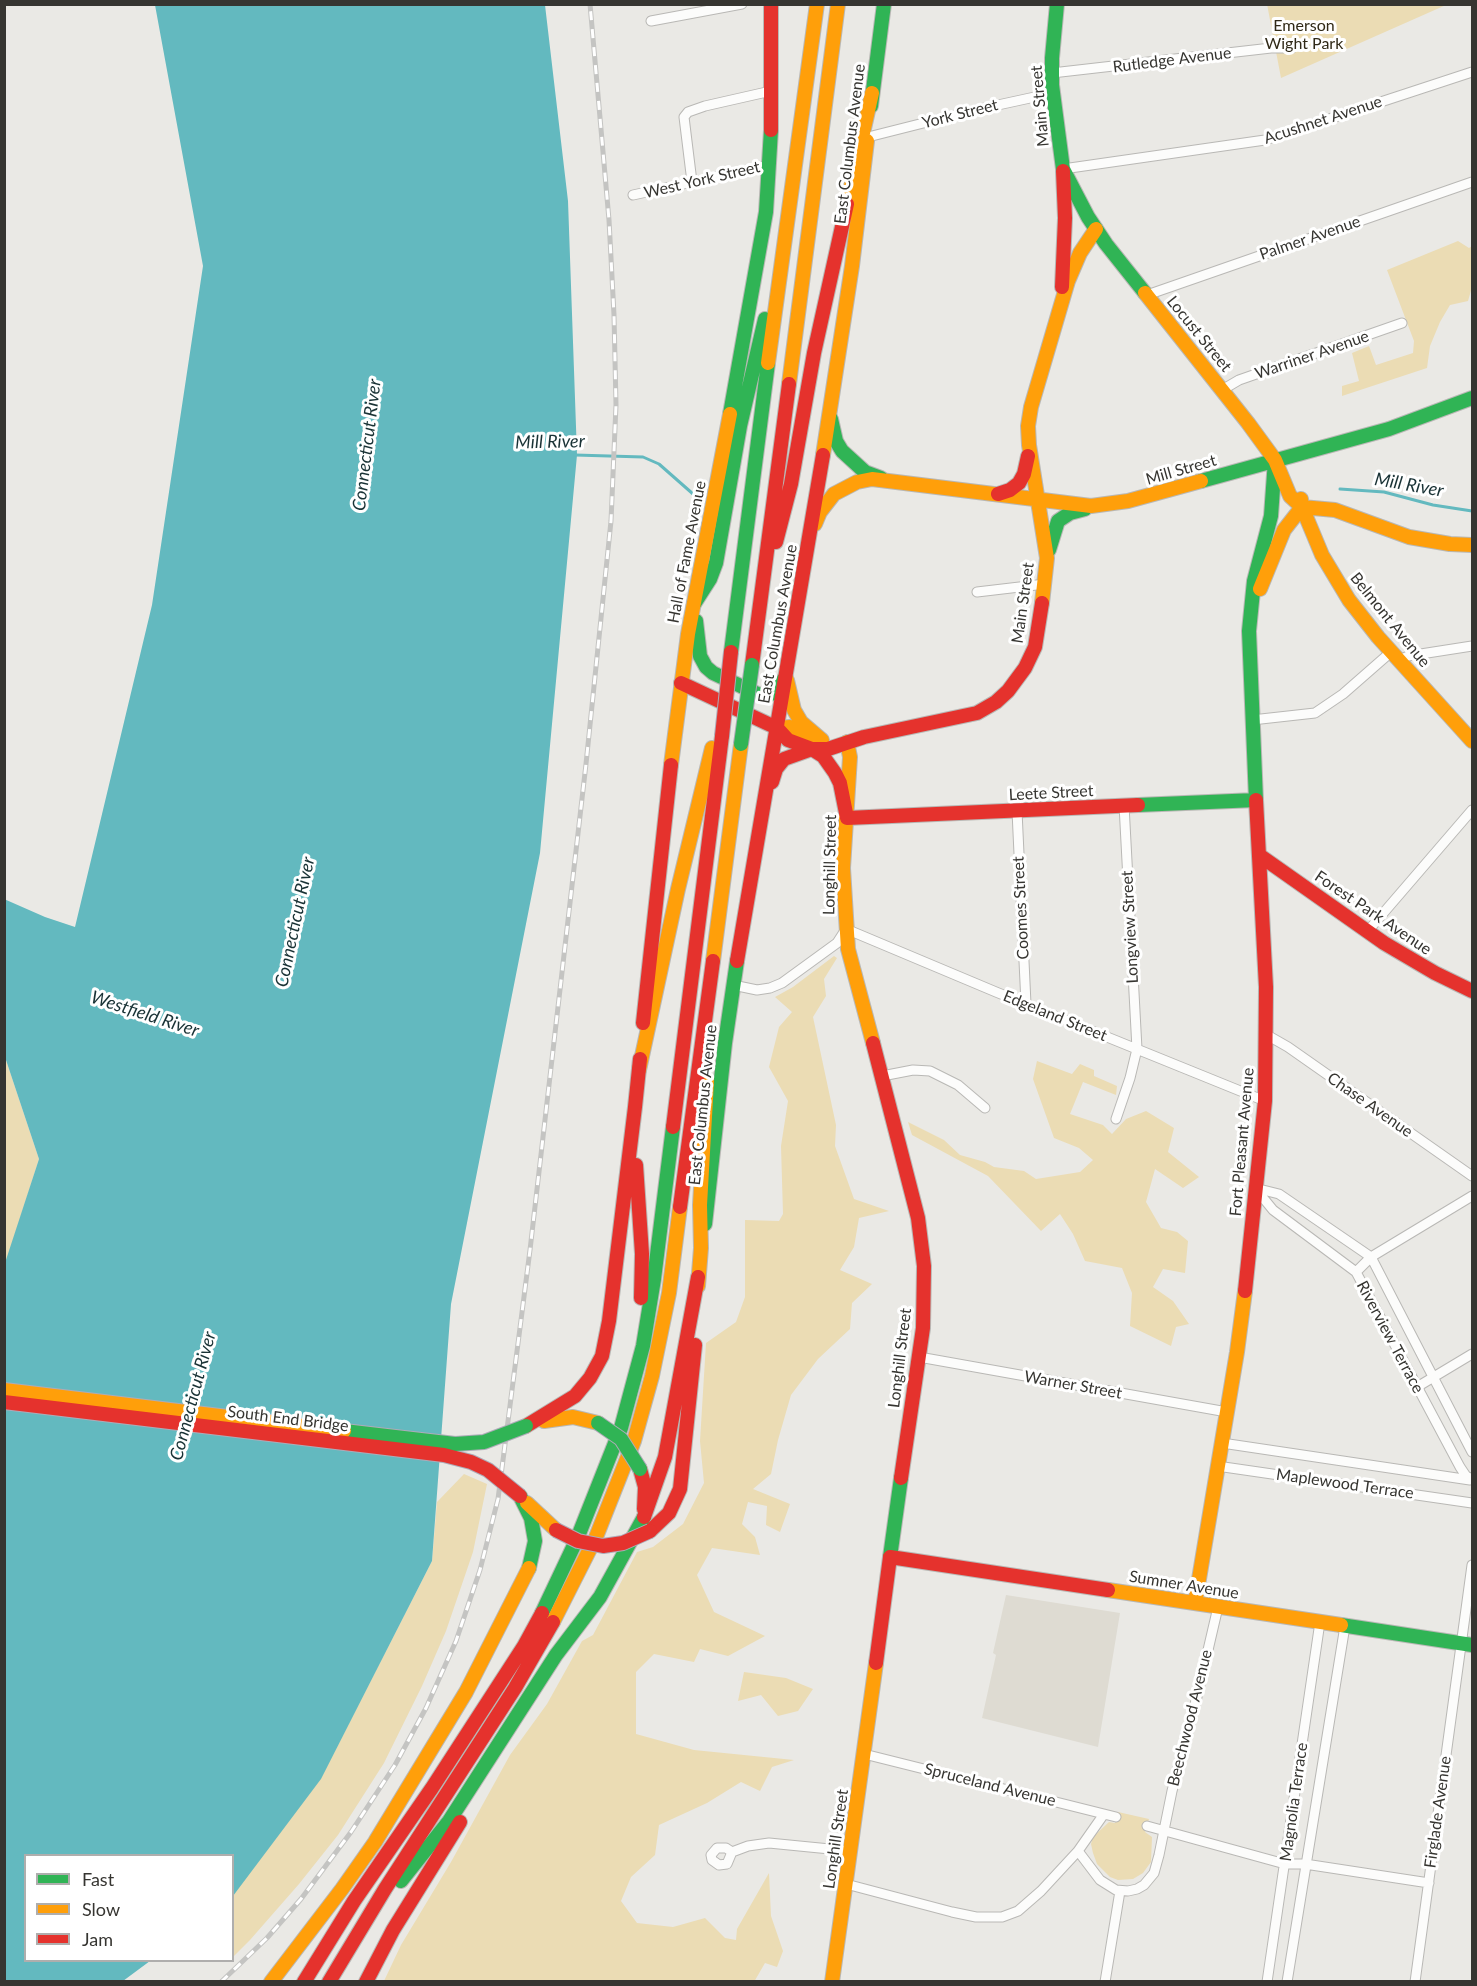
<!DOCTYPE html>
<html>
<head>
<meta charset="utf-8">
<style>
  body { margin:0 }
  #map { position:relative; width:1477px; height:1986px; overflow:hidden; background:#eae9e5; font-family:Lato,sans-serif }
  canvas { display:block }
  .frame { position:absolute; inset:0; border:6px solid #363531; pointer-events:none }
  .legend { position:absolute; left:24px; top:1854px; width:210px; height:108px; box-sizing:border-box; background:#fff; border:2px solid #afaead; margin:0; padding:8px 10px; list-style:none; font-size:18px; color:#363531 }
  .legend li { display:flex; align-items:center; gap:12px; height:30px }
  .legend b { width:30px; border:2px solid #afaead }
</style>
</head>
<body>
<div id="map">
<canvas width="1477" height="1986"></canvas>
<div class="frame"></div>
<ul class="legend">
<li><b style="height:8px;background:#30b455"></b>Fast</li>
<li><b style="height:8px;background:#ff9f0a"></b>Slow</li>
<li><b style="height:8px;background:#e5322d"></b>Jam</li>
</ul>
</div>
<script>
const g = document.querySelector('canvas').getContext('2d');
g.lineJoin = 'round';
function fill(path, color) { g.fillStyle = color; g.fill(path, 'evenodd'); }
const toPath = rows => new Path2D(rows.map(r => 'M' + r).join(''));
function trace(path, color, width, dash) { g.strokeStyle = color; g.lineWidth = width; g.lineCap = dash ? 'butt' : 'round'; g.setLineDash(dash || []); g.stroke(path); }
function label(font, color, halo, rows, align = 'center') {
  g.font = font + ' Lato,sans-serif'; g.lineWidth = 6; g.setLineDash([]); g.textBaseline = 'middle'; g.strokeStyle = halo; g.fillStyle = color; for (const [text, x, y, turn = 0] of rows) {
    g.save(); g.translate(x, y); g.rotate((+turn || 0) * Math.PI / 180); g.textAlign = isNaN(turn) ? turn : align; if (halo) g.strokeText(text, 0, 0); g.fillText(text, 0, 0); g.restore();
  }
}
fill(toPath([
  [1006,1595,1120,1613,1098,1747,982,1718,996,1655,993,1653]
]), '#dedbd2');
fill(toPath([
  [1267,4,1446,5,1281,78],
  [1458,241,1469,248,1472,246,1472,287,1468,301,1450,305,1440,322,1430,346,1427,368,1342,396,1342,386,1359,381,1352,353,1369,346,1376,365,1413,353,1414,341,1387,270],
  [834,956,837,958,824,979,826,996,813,1017,836,1125,835,1146,854,1199,889,1211,859,1218,854,1247,840,1270,872,1284,852,1303,850,1329,818,1359,791,1395,778,1440,771,1474,753,1489,790,1504,780,1532,766,1525,767,1506,748,1502,742,1524,755,1537,760,1555,712,1548,697,1575,714,1612,765,1636,728,1656,700,1649,694,1662,654,1654,636,1672,636,1734,694,1750,794,1760,772,1767,760,1791,741,1782,707,1803,659,1825,655,1855,631,1877,621,1901,637,1923,673,1927,705,1918,725,1938,736,1940,737,1929,769,1873,771,1916,783,1951,777,1967,765,1963,754,1982,384,1981,401,1945,451,1862,510,1755,547,1704,582,1641,593,1635,637,1552,653,1547,683,1524,704,1483,700,1441,706,1343,736,1322,745,1297,745,1220,779,1221,783,1214,781,1146,788,1101,769,1067,779,1027,792,1012,775,997,793,987],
  [5,1057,39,1159,5,1266],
  [1037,1061,1072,1074,1080,1064,1094,1070,1094,1076,1117,1086,1116,1095,1083,1082,1070,1114,1103,1125,1112,1134,1126,1119,1146,1111,1174,1128,1168,1152,1199,1177,1183,1188,1155,1169,1146,1202,1161,1228,1177,1232,1188,1241,1185,1273,1163,1269,1153,1287,1173,1301,1189,1324,1176,1327,1171,1346,1130,1326,1132,1293,1122,1268,1085,1261,1073,1234,1060,1214,1041,1231,988,1176,912,1135,908,1122,944,1140,960,1155,985,1162,994,1167,1024,1171,1036,1179,1080,1172,1093,1160,1079,1148,1054,1138,1033,1079],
  [464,1474,487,1484,473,1552,446,1631,422,1686,384,1763,338,1835,299,1884,250,1940,233,1957,232,1896,321,1778,432,1561,437,1502],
  [744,1672,786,1678,813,1689,798,1711,778,1716,761,1695,738,1701],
  [1118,1812,1149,1819,1145,1832,1152,1837,1151,1862,1143,1873,1133,1879,1118,1880,1110,1877,1097,1864,1093,1853,1091,1844,1093,1837,1109,1822,1115,1823]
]), '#ebdcb4');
fill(toPath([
  [155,5,545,5,568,201,577,455,540,853,451,1304,432,1561,321,1779,233,1896,232,1856,26,1856,26,1960,150,1961,123,1981,5,1981,4,1266,39,1159,5,1057,4,899,45,917,75,927,152,605,203,266]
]), '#63b9bf');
trace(toPath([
  [575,455,643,457,659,464,701,501],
  [1340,489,1384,492,1433,505,1472,511]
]), '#63b9bf', 3);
const street = toPath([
  [651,21,742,4],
  [1052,73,1271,48,1292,48],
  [868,137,975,110,1053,93],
  [1063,169,1265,140,1472,72],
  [692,182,684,117,688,112,705,106,771,91],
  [633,195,770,165],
  [1147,295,1472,182],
  [1222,390,1239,380,1402,323],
  [977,592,1045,584],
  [1399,660,1408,656,1472,646],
  [1252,720,1315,713,1343,694,1391,652],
  [1017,811,1026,1004],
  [1367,932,1472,810],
  [733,985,757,990,770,988,782,983,837,943,846,929,996,992,1265,1101],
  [1267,1035,1288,1047,1472,1176],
  [882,1076,913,1070,930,1071,958,1085,985,1108],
  [1116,1119,1130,1078,1137,1049,1124,805],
  [1255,1188,1273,1210,1356,1272,1460,1467,1466,1476,1472,1479],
  [1255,1188,1279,1194,1371,1257,1472,1452],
  [1356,1272,1371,1257,1472,1196],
  [919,1357,1227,1412],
  [1417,1387,1472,1354],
  [1222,1443,1470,1480],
  [1217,1466,1472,1503],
  [864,1754,1116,1817],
  [1147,1826,1285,1864,1305,1864,1429,1883],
  [1078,1851,1100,1880,1116,1890,1128,1891,1137,1889,1144,1885,1154,1873,1159,1855,1172,1791,1198,1693,1218,1607],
  [732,1852,727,1864,719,1865,712,1860,711,1855,717,1848,726,1848,732,1852,748,1846,769,1843,850,1851],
  [846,1884,952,1912,976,1917,1002,1917,1018,1911,1041,1891,1078,1851,1104,1814],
  [1105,1982,1120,1891],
  [1267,1982,1320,1622],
  [1287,1982,1345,1626],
  [1415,1982,1472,1565]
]);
const fast = toPath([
  [1057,4,1052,58,1052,85,1063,169,1088,217,1106,244,1145,293],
  [871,106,884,4],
  [730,414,766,212,771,130],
  [831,419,836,441,842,451,865,472,881,478],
  [1201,481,1389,429,1472,398],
  [1049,550,1058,521,1070,513,1085,509],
  [694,604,710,579,716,563,740,426,765,319],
  [696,621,700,656,706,667,713,673,762,696,775,693,784,679],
  [731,652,768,363],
  [1256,800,1249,631,1254,581,1271,516,1275,460],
  [1138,805,1256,800],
  [705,1224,725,1043,737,961],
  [520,1496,531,1518,535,1541,529,1568],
  [890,1557,901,1478],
  [542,1613,577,1539,621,1428,643,1346,654,1279,673,1127],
  [1341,1625,1472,1645],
  [401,1881,449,1821,556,1655,600,1597,644,1517]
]);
const slow = toPath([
  [847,204,872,93],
  [1145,293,1248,423,1275,460,1290,496,1302,507],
  [768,363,817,4],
  [789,384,838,4],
  [823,455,852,266,867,141],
  [1301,499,1302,507,1322,555,1349,600,1378,637,1472,741],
  [815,524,820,512,834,494,857,482,872,479,1091,506,1128,501,1201,481],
  [1260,589,1284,530,1302,507,1335,510,1409,537,1450,544,1472,545],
  [1042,603,1047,558,1029,445,1028,426,1031,407,1068,281,1080,253,1096,229],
  [787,680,794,710,801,722,822,740],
  [777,728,790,727,812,738],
  [847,742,850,757,843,868,848,949,873,1043],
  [671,765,688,634,730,414],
  [713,961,741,744],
  [639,1070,678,889,712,748],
  [698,1286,701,1248,700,1205,707,1081],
  [544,1421,573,1417,598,1423],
  [527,1503,556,1530],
  [1108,1590,1341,1625],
  [1195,1603,1237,1352,1245,1291],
  [553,1622,596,1537,634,1441,652,1376,669,1293,680,1207],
  [271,1982,342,1889,375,1842,466,1692,529,1568],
  [832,1982,876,1663]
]);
const jam = toPath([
  [771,130,771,4],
  [1062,287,1065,218,1063,171],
  [998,494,1010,490,1019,483,1024,474,1028,456],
  [776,542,791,484,814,353,847,204],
  [752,665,789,384],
  [681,683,777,728,788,740,812,749,828,749,864,737,977,713,996,702,1008,691,1025,668,1035,647,1042,603],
  [772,782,776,769,784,759,812,749,823,756,835,773,840,783,847,818,1138,805],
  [1259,855,1384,943,1435,973,1472,991],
  [737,961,823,455],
  [643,1023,671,765],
  [873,1043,918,1218,924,1266,923,1328,901,1478],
  [635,1107,640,1059],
  [673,1127,722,736],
  [636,1165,642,1254,641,1298],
  [680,1207,713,961],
  [1245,1291,1265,1101,1266,987,1256,800],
  [526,1426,575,1396,590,1378,602,1356,609,1321,635,1107],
  [640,1469,645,1487,644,1509],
  [644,1517,665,1457,698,1277],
  [650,1531,669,1513,680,1489,695,1345],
  [876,1663,890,1557,1108,1590],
  [304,1982,354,1901,432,1788,524,1646,542,1613],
  [329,1982,385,1889,515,1688,553,1622],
  [366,1982,393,1930,460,1822]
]);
trace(street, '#b9b8b5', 11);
trace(fast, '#b9b8b5', 16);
trace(slow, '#b9b8b5', 16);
trace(jam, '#b9b8b5', 16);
trace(street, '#fcfcfb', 9);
trace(fast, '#30b455', 14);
trace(slow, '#ff9f0a', 14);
trace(jam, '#e5322d', 14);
const rail = toPath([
  [221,1982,267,1938,301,1899,351,1832,395,1765,426,1708,456,1641,480,1570,498,1499,530,1250,586,764,611,521,616,405,614,315,609,220,590,4]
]);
trace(rail, '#c4c4c2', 5);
trace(rail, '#fff', 3, [9]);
const fastBridge = toPath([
  [741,744,752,665],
  [598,1423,621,1439,640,1469],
  [344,1431,455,1444,484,1442,526,1426]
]);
const slowBridge = toPath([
  [4,1390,344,1431]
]);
const jamBridge = toPath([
  [722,736,731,652],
  [4,1402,444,1455,471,1462,488,1470,520,1496],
  [556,1530,578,1541,603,1546,623,1543,650,1531]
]);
trace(fastBridge, '#aeabb8', 16, []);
trace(slowBridge, '#aeabb8', 16, []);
trace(jamBridge, '#aeabb8', 16, []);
trace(fastBridge, '#30b455', 14);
trace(slowBridge, '#ff9f0a', 14);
trace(jamBridge, '#e5322d', 14);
label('16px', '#302917', '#fff', [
  ["Emerson",1304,26],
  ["Wight Park",1304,44]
]);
label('16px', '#363531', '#fff', [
  ["Rutledge Avenue",1172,60,-7],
  ["Main Street",1040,106,-95],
  ["York Street",960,114,-14],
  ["Acushnet Avenue",1323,120,-18],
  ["East Columbus Avenue",850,144,-83],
  ["West York Street",702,180,-13],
  ["Palmer Avenue",1310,238,-19],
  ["Locust Street",1199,334,51],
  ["Warriner Avenue",1312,355,-19],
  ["Mill Street",1181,470,-16],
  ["Hall of Fame Avenue",687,552,-79],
  ["Main Street",1023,603,-82],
  ["Belmont Avenue",1390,620,51],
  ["East Columbus Avenue",778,624,-80],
  ["Leete Street",1051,793,-3],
  ["Longhill Street",830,865,-89],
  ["Coomes Street",1021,908,-93],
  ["Forest Park Avenue",1373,913,34],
  ["Longview Street",1130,927,-93],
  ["Edgeland Street",1055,1016,22],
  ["East Columbus Avenue",703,1105,-84],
  ["Chase Avenue",1370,1105,35],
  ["Fort Pleasant Avenue",1242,1142,-85],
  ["Riverview Terrace",1390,1337,62],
  ["Longhill Street",900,1358,-83],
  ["Warner Street",1073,1385,10],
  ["South End Bridge",288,1419,7],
  ["Maplewood Terrace",1345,1484,8],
  ["Sumner Avenue",1184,1585,9],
  ["Beechwood Avenue",1190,1718,-76],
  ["Spruceland Avenue",990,1785,14],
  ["Magnolia Terrace",1294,1802,-82],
  ["Firglade Avenue",1438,1812,-82],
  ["Longhill Street",836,1839,-82]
]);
label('italic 18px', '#193235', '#fff', [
  ["Mill River",550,442,-1],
  ["Connecticut River",367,445,-83],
  ["Mill River",1409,485,10],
  ["Connecticut River",295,922,-78],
  ["Westfield River",145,1014,18],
  ["Connecticut River",193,1396,-75]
]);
</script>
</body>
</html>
